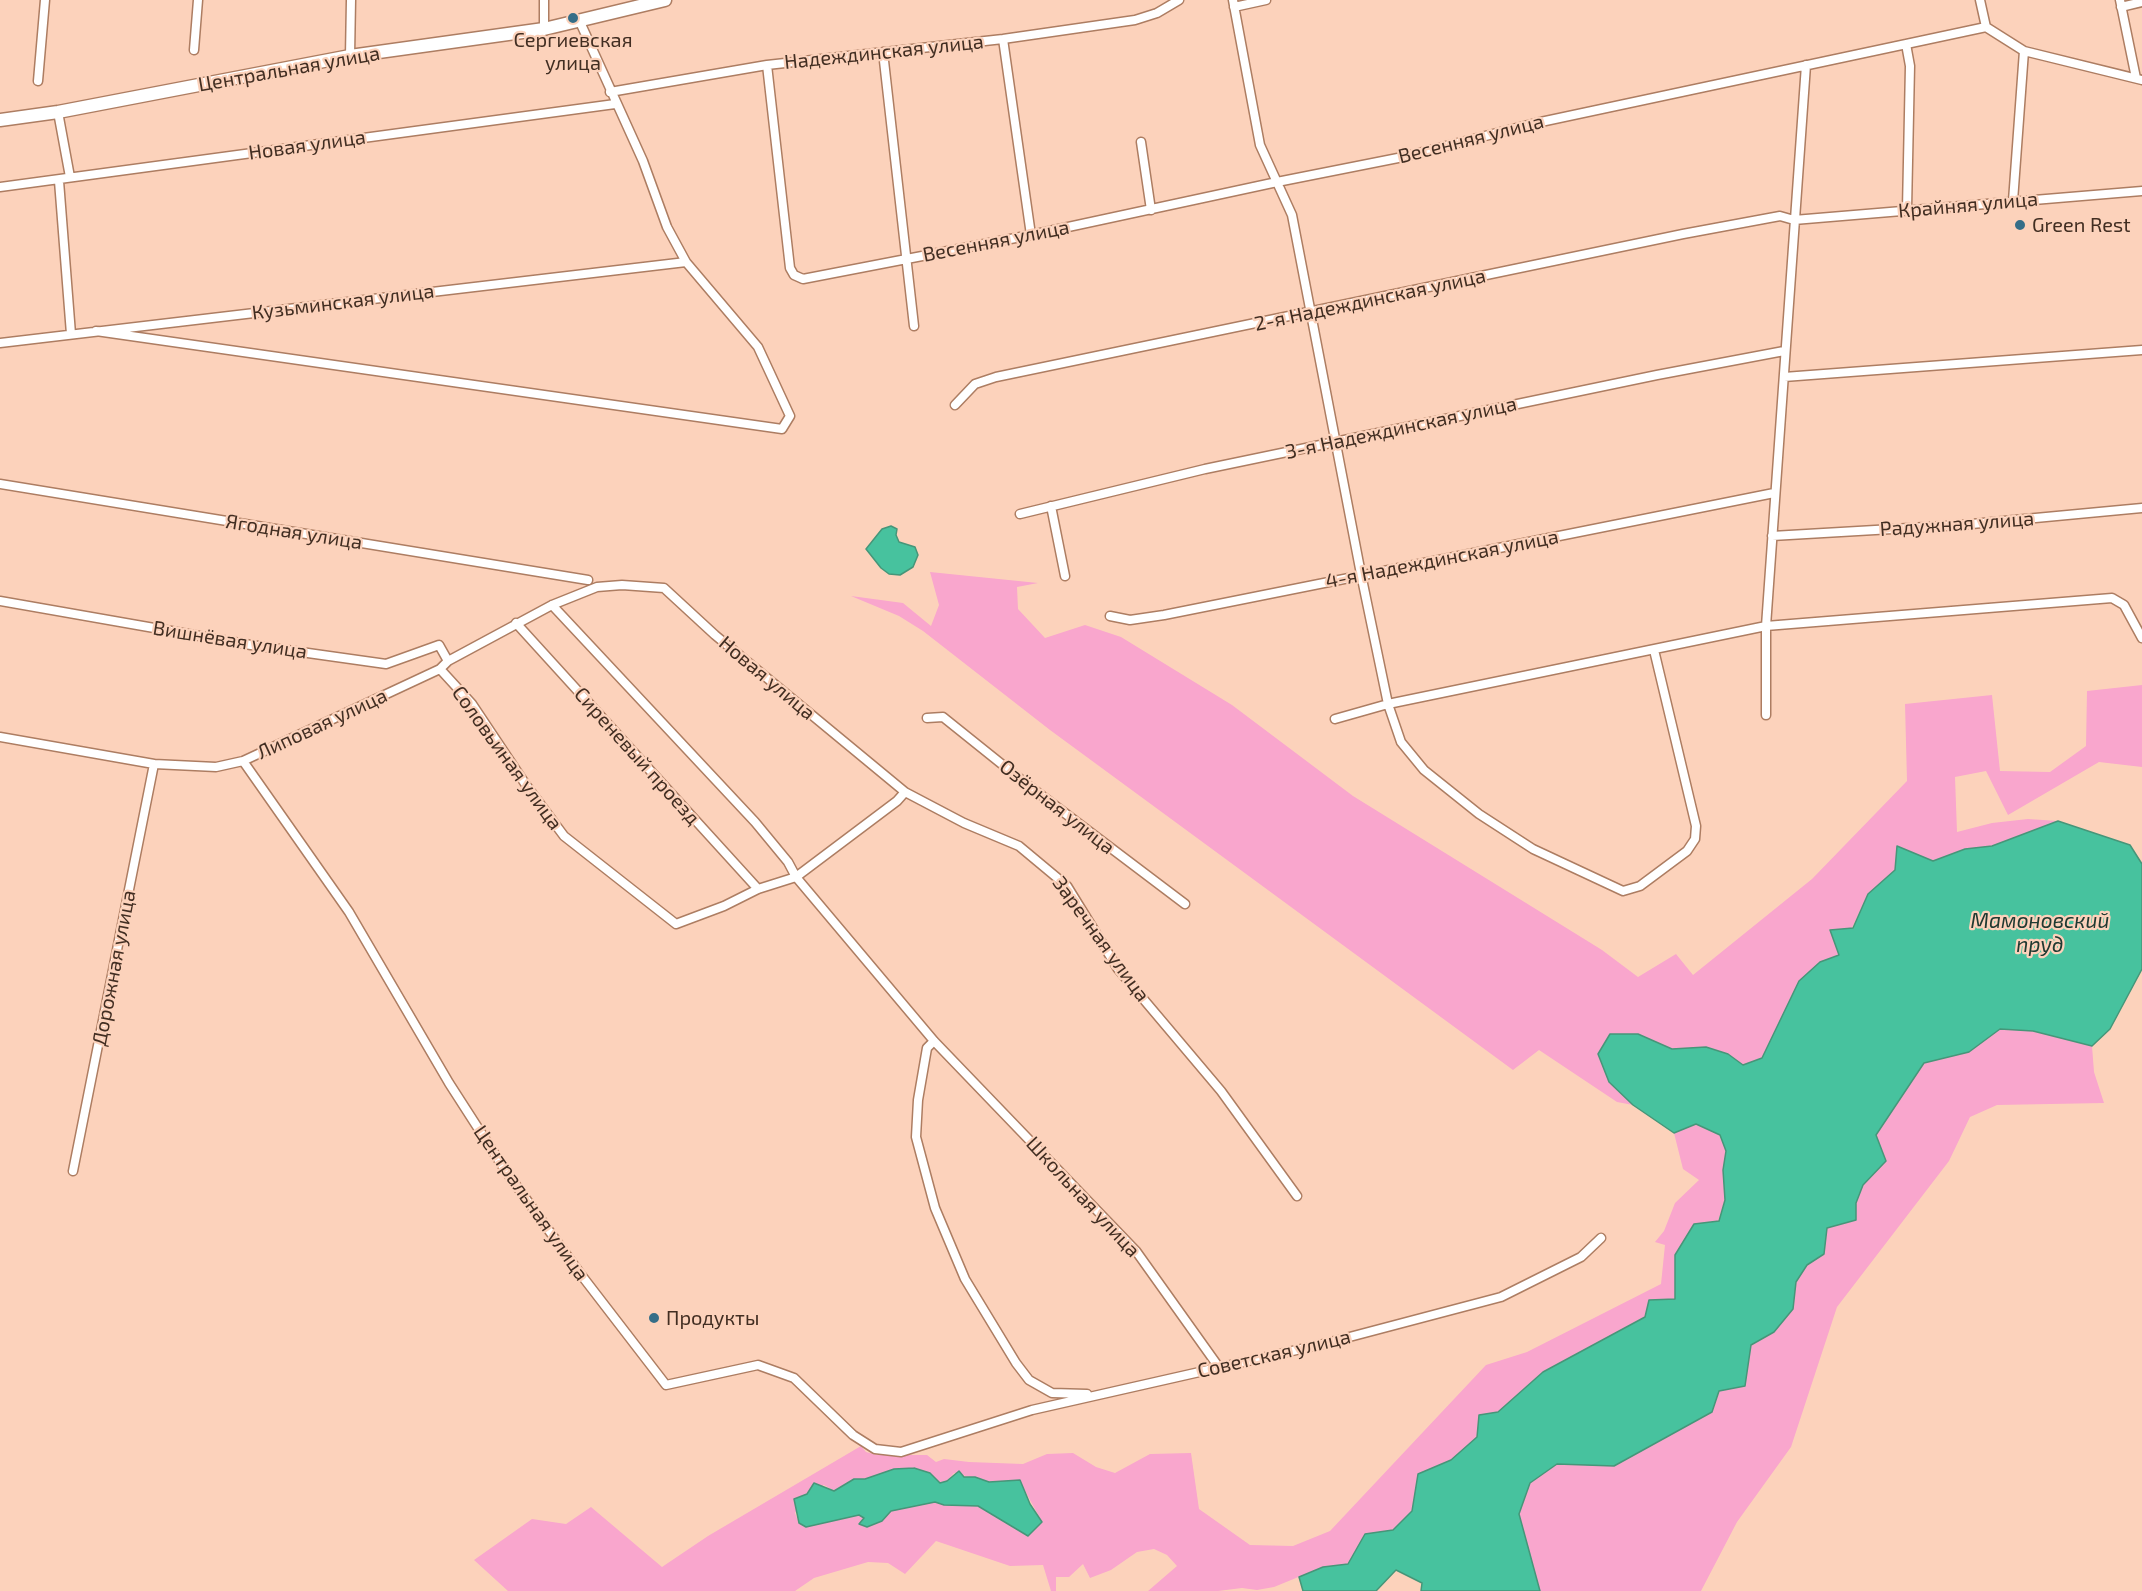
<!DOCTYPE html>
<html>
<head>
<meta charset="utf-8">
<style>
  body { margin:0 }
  canvas { display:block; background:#fcd2bb }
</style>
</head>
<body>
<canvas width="2142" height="1591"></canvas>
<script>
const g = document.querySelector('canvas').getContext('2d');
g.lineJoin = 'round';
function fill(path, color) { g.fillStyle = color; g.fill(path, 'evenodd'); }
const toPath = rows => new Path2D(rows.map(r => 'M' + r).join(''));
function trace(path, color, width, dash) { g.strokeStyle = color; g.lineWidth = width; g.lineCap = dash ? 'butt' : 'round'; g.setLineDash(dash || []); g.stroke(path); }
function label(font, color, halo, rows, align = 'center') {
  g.font = font + ' "Exo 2",sans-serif'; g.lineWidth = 4.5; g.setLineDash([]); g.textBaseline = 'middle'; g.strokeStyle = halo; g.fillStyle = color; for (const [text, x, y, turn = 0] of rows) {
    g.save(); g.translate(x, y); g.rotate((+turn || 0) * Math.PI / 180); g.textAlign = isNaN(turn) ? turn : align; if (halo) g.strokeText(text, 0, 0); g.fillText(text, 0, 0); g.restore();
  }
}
fill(toPath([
  [930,572,1038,583,1017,587,1018,609,1045,638,1085,625,1121,637,1232,705,1353,796,1602,950,1638,977,1676,954,1693,975,1812,879,1907,781,1905,704,1992,695,2000,771,2050,772,2086,746,2087,691,2142,685,2142,767,2099,762,2008,815,1986,771,1955,777,1957,832,1992,823,2028,819,2058,821,1992,846,1965,849,1933,861,1895,870,1868,894,1839,955,1820,962,1776,1029,1762,1058,1743,1065,1728,1054,1706,1047,1672,1049,1638,1034,1609,1082,1633,1105,1617,1102,1539,1050,1513,1070,1050,730,923,631,899,616,851,596,903,603,931,626,939,605],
  [2000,1029,2033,1031,2092,1046,2094,1072,2104,1103,1997,1105,1970,1117,1949,1161,1837,1307,1791,1447,1737,1522,1701,1591,1540,1591,1519,1514,1530,1483,1557,1464,1614,1466,1679,1429,1719,1391,1745,1385,1751,1345,1774,1332,1793,1309,1796,1282,1807,1265,1824,1254,1827,1227,1856,1220,1856,1203,1863,1185,1886,1161,1876,1135,1924,1063,1969,1052],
  [1696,1124,1720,1135,1726,1151,1723,1170,1725,1200,1718,1221,1694,1224,1675,1255,1675,1299,1583,1353,1543,1372,1498,1412,1479,1415,1477,1437,1451,1460,1418,1474,1413,1511,1393,1530,1365,1534,1348,1564,1323,1567,1274,1587,1257,1590,1242,1588,1218,1591,1148,1591,1177,1566,1167,1555,1154,1549,1137,1552,1111,1570,1090,1578,1083,1564,1069,1577,1056,1577,1056,1591,1051,1591,1043,1565,1010,1566,936,1541,905,1574,888,1563,868,1562,814,1578,795,1591,508,1591,474,1560,532,1519,566,1524,591,1507,662,1567,708,1536,861,1446,866,1452,877,1455,927,1455,936,1462,944,1459,969,1462,1023,1464,1047,1454,1073,1453,1096,1467,1115,1473,1150,1454,1191,1453,1199,1509,1250,1545,1293,1546,1330,1531,1486,1365,1527,1352,1661,1284,1665,1245,1655,1242,1664,1231,1675,1203,1699,1180,1683,1169,1674,1133],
  [914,1468,930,1473,940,1483,947,1481,954,1473,989,1482,1019,1480,1042,1522,1028,1535,978,1506,944,1505,935,1502,891,1511,882,1521,860,1515,806,1527,799,1523,795,1513,807,1494,824,1485,834,1491,854,1479,865,1479,894,1469]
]), '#f9a6cd');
const water = toPath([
  [891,526,897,529,896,535,899,542,915,547,918,555,913,567,900,575,889,574,881,568,866,549,882,529,891,526],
  [2058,821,2130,845,2142,864,2142,969,2110,1029,2092,1046,2033,1031,2000,1029,1969,1052,1924,1063,1876,1135,1886,1161,1863,1185,1856,1203,1856,1220,1827,1228,1824,1254,1807,1265,1796,1282,1793,1309,1774,1332,1751,1345,1745,1386,1719,1391,1712,1412,1614,1466,1557,1464,1530,1483,1519,1514,1540,1591,1421,1591,1422,1583,1396,1570,1376,1591,1303,1591,1299,1577,1323,1567,1348,1564,1365,1534,1393,1530,1412,1511,1418,1474,1451,1460,1477,1437,1479,1415,1498,1412,1543,1372,1645,1317,1649,1300,1675,1299,1675,1255,1694,1224,1719,1221,1725,1200,1723,1170,1726,1151,1720,1135,1696,1124,1674,1133,1633,1105,1609,1082,1598,1054,1610,1034,1638,1034,1672,1049,1706,1047,1728,1054,1743,1065,1762,1058,1799,981,1820,962,1839,955,1830,930,1853,928,1868,894,1895,870,1897,846,1933,861,1965,849,1992,846,2058,821],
  [914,1468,930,1473,940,1483,947,1481,959,1471,964,1477,975,1477,989,1482,1020,1480,1030,1504,1042,1522,1028,1536,978,1506,944,1505,935,1502,891,1511,882,1521,867,1527,859,1524,864,1518,859,1515,806,1527,799,1523,794,1499,807,1494,814,1483,834,1491,854,1479,865,1479,894,1469,914,1468]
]);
fill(water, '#47c29e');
trace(water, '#469679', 1.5);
const street = toPath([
  [1233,0,1260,145,1292,215,1361,574,1388,704,1401,742,1424,770,1479,814,1533,849,1623,891,1640,886,1687,851,1695,839,1696,826,1654,650],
  [1980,0,1986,27],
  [2120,0,2136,78],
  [1234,7,1266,0],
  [2121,7,2142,2],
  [544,29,544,0],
  [1003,39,1031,235],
  [1906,44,1910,66,1907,209],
  [194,50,198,0],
  [883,52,914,326],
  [350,56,351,0],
  [767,65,790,268,794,275,803,279,1031,235,1277,182,1403,157,1536,123,1986,27,2024,51,2142,80],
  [38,81,45,0],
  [610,92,767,65,1003,39,1135,20,1157,13,1179,0],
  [58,112,70,177],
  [1141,142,1151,210],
  [59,181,71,334],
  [0,187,615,104],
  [2013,201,2024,51],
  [96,331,782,429,790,416,758,347,686,262,667,227,643,161,580,22],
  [0,343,686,262],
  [1784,377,2142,350],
  [955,405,975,384,996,377,1683,234,1780,216,1794,220,2142,191],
  [0,484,588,580],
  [1051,506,1065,576],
  [1020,514,1205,469,1657,375,1784,351],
  [1772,536,1961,525,2142,508],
  [0,601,251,645,386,664,439,645,448,661],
  [552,605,755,822,788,862,796,877,934,1041,1136,1251,1218,1366],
  [1110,616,1130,620,1164,615,1774,493],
  [516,623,758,889],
  [440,669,472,704,526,785,564,836,676,924,724,906,758,889,796,877,897,801,905,792],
  [1766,715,1766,626,1806,65],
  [927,718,943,717,1029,786,1185,904],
  [1335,719,1388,704,1766,626,2112,598,2124,605,2142,638],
  [0,737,154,764,216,767,243,761,440,669,448,661,552,605,597,587,622,585,664,588,715,635,905,792,964,823,1019,846,1067,886,1118,969,1221,1091,1297,1196],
  [243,761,349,912,449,1083,505,1170,579,1272,666,1385,758,1365,794,1378,853,1435,875,1449,901,1452,1032,1410,1323,1344,1501,1297,1581,1257,1601,1238],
  [934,1041,927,1048,918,1100,916,1137,935,1208,965,1279,1016,1363,1029,1380,1052,1393,1087,1394],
  [73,1171,154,764]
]);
const secondary = toPath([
  [0,120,58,112,350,56,544,29,665,0]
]);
trace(street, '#ad7d62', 11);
trace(secondary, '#ad7d62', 15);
trace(street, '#fff', 8);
trace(secondary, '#fff', 12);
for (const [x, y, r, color] of [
  [573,18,6,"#356e88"],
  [2020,225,6,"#356e88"],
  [654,1318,6,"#356e88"]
]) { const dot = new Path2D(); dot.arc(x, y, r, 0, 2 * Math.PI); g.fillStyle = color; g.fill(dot); trace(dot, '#fcd2bb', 2); }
label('20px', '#422e22', '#fcd2bb', [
  ["Сергиевская",573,40,"center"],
  ["улица",573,63,"center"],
  ["Green Rest",2032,225],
  ["Продукты",666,1318]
], 'left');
label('20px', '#422e22', '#fcd2bb', [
  ["Надеждинская улица",884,52,-6],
  ["Центральная улица",289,69,-10],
  ["Весенняя улица",1471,139,-14],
  ["Новая улица",307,145,-8],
  ["Крайняя улица",1968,205,-5],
  ["Весенняя улица",996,241,-11],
  ["2-я Надеждинская улица",1370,300,-12],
  ["Кузьминская улица",343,302,-7],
  ["3-я Надеждинская улица",1401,428,-12],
  ["Радужная улица",1957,524,-4],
  ["Ягодная улица",294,532,9],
  ["4-я Надеждинская улица",1442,559,-11],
  ["Вишнёвая улица",230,640,9],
  ["Новая улица",767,678,40],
  ["Липовая улица",322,724,-25],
  ["Сиреневый проезд",637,756,48],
  ["Соловьиная улица",507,758,54],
  ["Озёрная улица",1057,807,38],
  ["Заречная улица",1101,939,54],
  ["Дорожная улица",114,968,-79],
  ["Школьная улица",1083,1197,47],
  ["Центральная улица",531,1203,55],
  ["Советская улица",1274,1354,-13]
]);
label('italic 21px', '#203a32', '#fcd2bb', [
  ["Мамоновский",2040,921],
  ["пруд",2040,945]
]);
</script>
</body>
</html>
